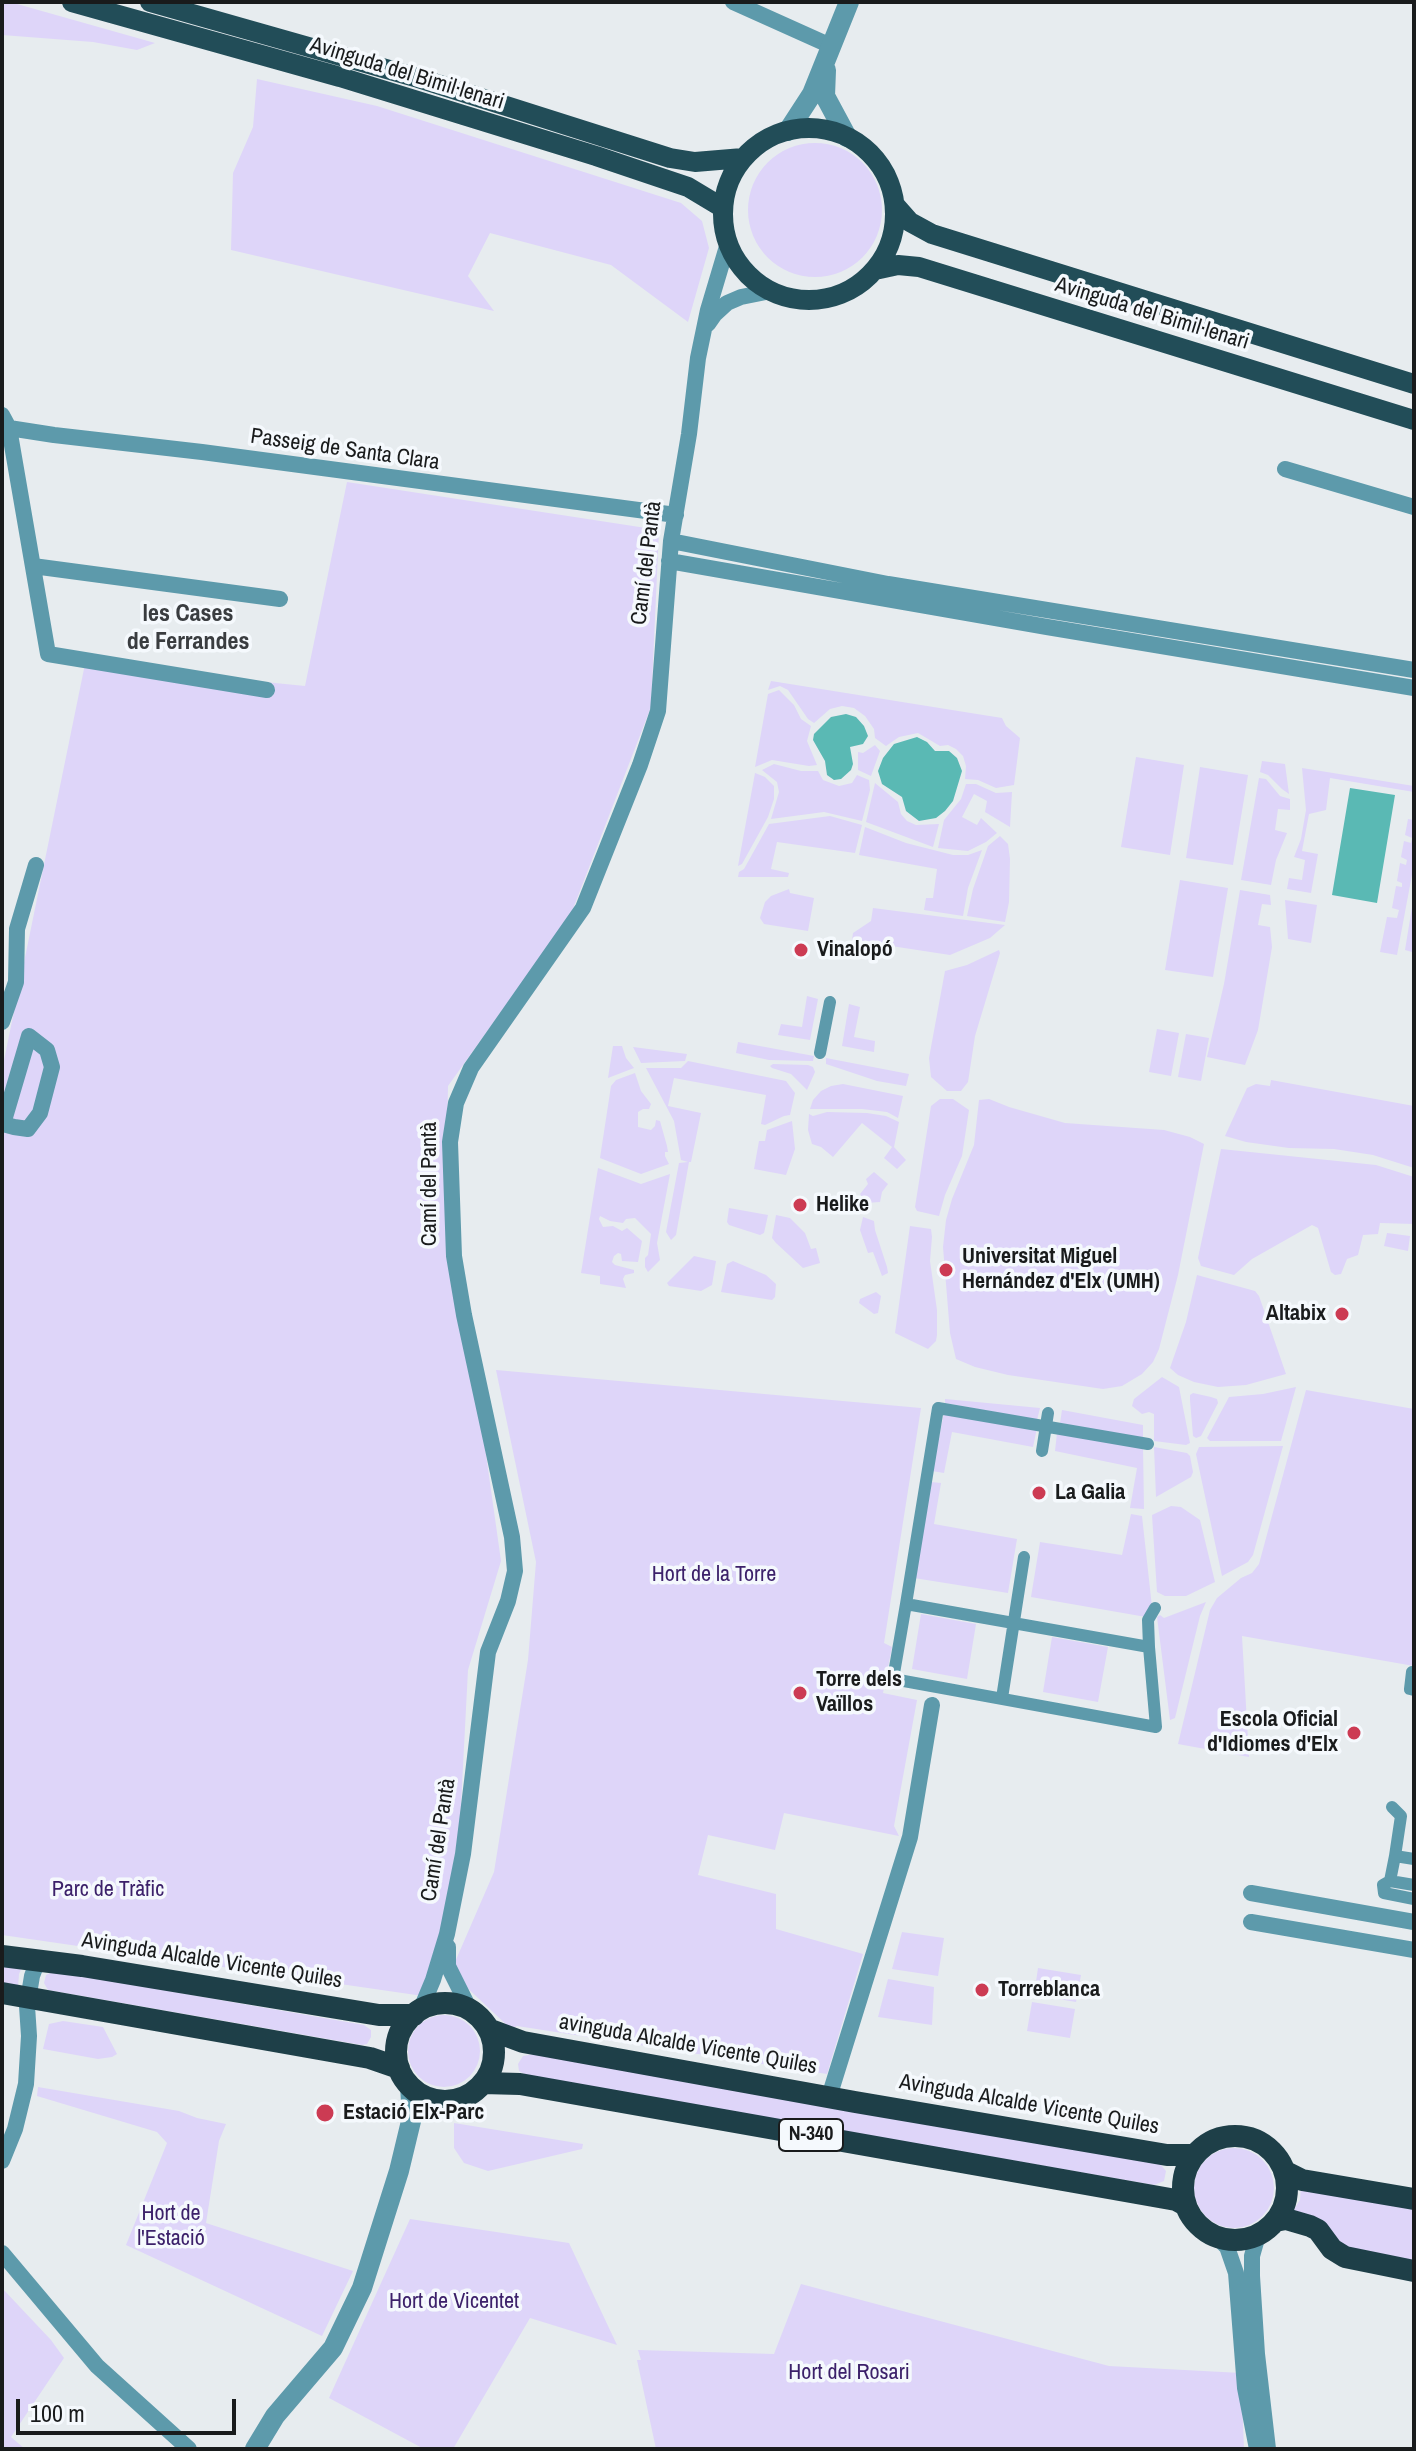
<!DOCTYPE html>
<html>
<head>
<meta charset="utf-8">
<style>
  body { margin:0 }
  #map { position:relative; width:1416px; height:2451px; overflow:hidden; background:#e7ecef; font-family:"Archivo Narrow",sans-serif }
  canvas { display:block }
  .frame { position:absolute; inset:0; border:4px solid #191b1c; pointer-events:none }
  .scale { position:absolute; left:16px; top:2399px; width:220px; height:36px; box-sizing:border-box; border:4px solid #191b1c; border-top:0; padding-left:10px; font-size:24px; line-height:28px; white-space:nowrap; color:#191b1c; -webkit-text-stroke:6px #f5f9fd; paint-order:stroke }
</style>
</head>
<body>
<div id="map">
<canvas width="1416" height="2451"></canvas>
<div class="frame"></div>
<div class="scale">100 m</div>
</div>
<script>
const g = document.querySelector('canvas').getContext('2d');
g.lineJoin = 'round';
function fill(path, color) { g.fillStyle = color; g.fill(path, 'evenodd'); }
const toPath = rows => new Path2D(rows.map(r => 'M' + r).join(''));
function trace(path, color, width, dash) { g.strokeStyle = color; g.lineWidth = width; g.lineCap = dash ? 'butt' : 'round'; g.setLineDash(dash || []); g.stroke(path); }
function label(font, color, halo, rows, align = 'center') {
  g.font = font + ' "Archivo Narrow",sans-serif'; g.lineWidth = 7; g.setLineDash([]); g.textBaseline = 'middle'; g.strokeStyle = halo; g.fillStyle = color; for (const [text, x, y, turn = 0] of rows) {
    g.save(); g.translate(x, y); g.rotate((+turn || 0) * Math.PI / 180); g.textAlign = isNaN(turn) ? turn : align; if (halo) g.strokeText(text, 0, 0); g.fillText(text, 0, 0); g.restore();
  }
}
fill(toPath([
  [2,2,10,2,155,43,137,50,93,42,2,35],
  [257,79,377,106,681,203,702,221,709,248,688,322,611,265,490,233,468,276,494,311,231,250,233,173,253,127],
  '748 210a67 67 0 1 1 134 0a67 67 0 1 1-134 0Z',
  [347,482,659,530,651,707,571,914,448,1086,446,1189,471,1348,501,1561,468,1670,460,1824,445,1913,423,1996,2,1935,2,1070,85,664,305,686],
  [771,681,1002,718,1006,726,1020,738,1014,785,996,788,978,780,965,779,966,766,963,756,956,749,948,745,940,746,918,733,899,737,886,746,875,738,874,729,865,716,854,708,842,706,830,709,814,723,808,719,788,690,780,686,768,690],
  [779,690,794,705,801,719,811,726,807,741,817,765,809,766,772,760,755,767,768,694],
  [875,745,880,751,871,776,858,770,858,752,863,753],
  [1136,757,1184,765,1170,855,1121,847],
  [1262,761,1285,764,1289,794,1282,789,1268,775,1260,772],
  [774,764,801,771,818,771,823,780,839,786,852,783,857,775,869,780,870,790,862,821,824,812,771,819,779,792,777,782,762,770],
  [1200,767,1248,775,1233,865,1186,858],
  [1302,768,1414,786,1414,792,1330,778,1326,810,1309,814,1302,851,1318,854,1311,893,1287,889,1289,878,1302,880,1305,860,1294,857,1301,839,1306,810],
  [755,773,765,777,774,786,774,799,768,817,742,864,738,866],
  [1259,778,1266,779,1280,796,1290,799,1290,810,1278,809,1275,830,1287,833,1276,860,1271,885,1241,880],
  [875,783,898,802,901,814,907,821,916,825,939,824,933,847,866,822],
  [966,784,976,784,996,793,1012,792,1010,827,985,812,987,801,974,794,962,817,977,825,981,818,997,833,986,842,968,851,938,848,944,820,961,799],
  [830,816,862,825,855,853,777,842,771,869,789,873,788,877,738,877,739,872,744,869,769,824],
  [1408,819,1414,820,1414,864,1397,955,1380,952,1387,917,1397,918,1399,910,1392,908,1396,886,1402,887,1402,883,1397,881,1400,863,1406,865,1407,860,1401,857,1404,841,1411,843,1412,838,1405,835],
  [865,827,906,843,953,855,968,855,982,850,968,888,963,916,924,910,926,898,933,898,937,869,859,855],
  [1000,836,1008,844,1010,859,1009,902,1005,922,967,916,973,889,988,846],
  [1180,880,1228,888,1213,977,1165,970],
  [789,889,790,893,814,898,808,931,764,924,760,918,765,902,771,896],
  [1240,890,1270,895,1271,905,1262,904,1258,925,1270,927,1272,947,1258,1030,1245,1065,1207,1057,1224,984],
  [1285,900,1317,905,1311,943,1288,939],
  [1413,901,1414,950,1412,952,1405,950],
  [873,908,1005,925,990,938,950,955,852,940,853,933,871,921],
  [999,950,1000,953,975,1036,968,1082,961,1091,947,1091,931,1077,929,1058,945,971,967,965],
  [807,996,818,999,810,1040,778,1035,781,1024,802,1027],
  [849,1004,860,1007,854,1037,875,1041,874,1052,842,1046],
  [1157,1029,1179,1033,1171,1076,1149,1072],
  [1186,1034,1209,1038,1201,1081,1178,1077],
  [738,1042,814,1056,813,1061,769,1060,736,1053],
  [613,1046,622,1046,626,1058,634,1068,608,1078],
  [633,1047,687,1054,685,1061,641,1063],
  [826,1058,909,1074,906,1086,877,1081,826,1064],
  [688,1061,786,1081,795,1093,790,1115,784,1116,765,1125,761,1124,766,1095,674,1078,668,1106,701,1113,691,1162,689,1162,676,1235,671,1240,666,1232,679,1163,688,1162,681,1160,674,1121,646,1068,681,1068],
  [773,1064,808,1065,813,1067,815,1072,807,1090,791,1074,772,1068,770,1066],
  [635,1073,641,1091,651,1104,649,1109,643,1109,638,1112,638,1127,651,1130,655,1126,656,1120,660,1121,667,1146,668,1152,665,1152,665,1156,669,1164,641,1174,600,1158,611,1086,616,1080],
  [1271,1080,1414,1106,1414,1168,1373,1155,1334,1149,1289,1148,1246,1142,1225,1136,1247,1088,1256,1084,1270,1086],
  [843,1084,903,1096,898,1118,887,1112,862,1109,810,1109,813,1100,821,1091,831,1086],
  [940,1099,953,1099,969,1110,962,1156,945,1195,939,1216,917,1211,915,1207,931,1106],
  [989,1099,1009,1107,1065,1123,1164,1130,1190,1137,1204,1144,1178,1275,1159,1349,1153,1362,1142,1374,1122,1386,1103,1389,1008,1375,975,1367,956,1359,950,1333,943,1247,946,1220,952,1199,974,1145,979,1100],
  [827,1112,867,1113,886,1116,899,1122,894,1147,906,1160,897,1169,884,1158,892,1147,862,1123,833,1157,821,1147,812,1144,808,1130,809,1114,813,1116],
  [792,1121,795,1149,786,1175,754,1169,759,1141,765,1141,767,1130],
  [1221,1149,1376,1165,1414,1177,1414,1224,1380,1223,1378,1234,1363,1235,1358,1255,1347,1259,1341,1274,1335,1275,1331,1272,1318,1228,1312,1225,1252,1259,1234,1275,1201,1266,1198,1258],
  [598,1168,641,1184,670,1174,657,1243,660,1260,648,1272,645,1267,645,1258,648,1255,651,1234,635,1218,626,1219,623,1223,610,1221,600,1216,599,1219,603,1227,613,1226,622,1231,627,1228,642,1241,638,1262,622,1261,621,1254,618,1253,614,1256,612,1262,615,1265,634,1270,634,1273,625,1275,623,1279,626,1288,600,1284,600,1276,581,1273],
  [874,1172,888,1184,882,1192,880,1202,866,1203,860,1194,868,1184,866,1179],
  [729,1208,768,1215,764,1233,760,1235,729,1225,727,1222],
  [776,1215,790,1218,805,1233,811,1249,816,1248,820,1263,803,1268,776,1243,772,1238],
  [863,1217,874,1221,875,1230,887,1267,888,1273,882,1276,873,1252,868,1253,860,1230],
  [910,1226,931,1229,932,1237,930,1261,937,1310,937,1335,936,1341,928,1349,895,1333],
  [1387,1233,1410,1236,1408,1251,1384,1246],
  [694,1256,716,1261,712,1285,701,1291,669,1286,667,1283],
  [733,1261,766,1275,776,1284,775,1297,772,1300,721,1292,727,1264],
  [1197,1275,1255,1291,1259,1296,1286,1374,1246,1385,1218,1387,1194,1382,1178,1375,1170,1368,1186,1322],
  [876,1292,881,1296,878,1313,874,1314,859,1303,860,1299],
  [496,1370,921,1408,884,1643,892,1647,883,1693,917,1700,894,1826,899,1836,784,1813,775,1850,708,1835,698,1875,776,1894,776,1929,863,1954,827,2074,517,2026,511,2029,462,1983,455,1962,494,1872,528,1660,536,1562],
  [1162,1377,1179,1387,1190,1443,1186,1445,1154,1441,1154,1414,1149,1412,1142,1414,1132,1406,1134,1399],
  [1296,1387,1281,1441,1210,1441,1207,1438,1229,1397,1263,1394],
  [1306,1390,1414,1409,1414,1666,1242,1636,1249,1757,1178,1744,1210,1610,1217,1598,1241,1578,1252,1573,1259,1564],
  [1193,1393,1211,1397,1217,1399,1218,1403,1201,1436,1196,1438,1193,1436,1190,1400,1190,1395],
  [945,1399,1040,1408,1037,1420,945,1403],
  [1062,1410,1143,1425,1143,1439,1060,1423],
  [944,1413,1037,1428,1033,1447,952,1432,944,1473,932,1471],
  [1057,1433,1143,1447,1144,1509,1130,1508,1137,1468,1055,1451],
  [1283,1446,1253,1555,1248,1562,1222,1576,1196,1454,1199,1447],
  [1154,1447,1187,1453,1190,1456,1193,1472,1191,1477,1156,1497],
  [931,1482,941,1483,934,1524,1017,1539,1008,1593,914,1578],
  [1171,1506,1181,1507,1200,1520,1215,1582,1186,1596,1165,1596,1157,1592,1152,1515],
  [1131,1514,1142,1516,1152,1607,1146,1617,1031,1597,1040,1542,1122,1555],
  [1206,1602,1200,1616,1175,1718,1170,1720,1157,1617,1160,1615,1164,1618],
  [921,1614,976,1624,967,1679,912,1669],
  [1052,1637,1108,1647,1098,1702,1043,1692],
  [902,1932,944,1938,938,1976,892,1969],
  [2,1963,23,1965,19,1974,18,1988,2,1985],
  [1038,1968,1081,1975,1076,2002,1034,1995],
  [54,1971,364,2025,371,2030,371,2037,367,2044,362,2045,48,1990,44,1983,46,1975],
  [888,1979,934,1987,932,2025,878,2017],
  [1032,2002,1075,2009,1070,2038,1027,2031],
  '408 2051a36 36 0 1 1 72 0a36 36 0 1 1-72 0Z',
  [63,2021,103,2027,117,2054,112,2057,98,2059,43,2049,49,2024],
  [534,2054,1160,2164,1166,2171,1164,2181,1154,2185,530,2077,519,2071,518,2064,523,2056],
  [38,2087,179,2111,197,2118,226,2124,219,2141,206,2223,353,2271,322,2336,126,2245,167,2143,157,2132,37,2096],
  [454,2123,583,2144,582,2149,488,2171,464,2163,454,2148],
  '1194 2188a40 40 0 1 1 80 0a40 40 0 1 1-80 0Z',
  [1301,2185,1414,2206,1414,2262,1346,2250,1293,2211,1300,2200],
  [410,2219,569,2243,617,2345,530,2318,453,2449,424,2449,329,2398],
  [801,2284,1109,2366,1241,2373,1244,2449,656,2449,637,2360,641,2360,638,2350,774,2354],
  [2,2288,51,2340,64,2358,11,2437,25,2449,2,2449]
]), '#ded5f9');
fill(toPath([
  [846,714,856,717,864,726,868,736,863,744,850,747,853,764,851,770,841,779,834,780,827,775,825,761,813,740,814,734,831,717],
  [917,737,927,742,935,751,949,751,957,758,962,771,953,801,945,811,936,818,919,821,906,811,902,797,882,784,878,771,883,758,894,744],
  [1350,788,1395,795,1377,903,1332,895]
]), '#5ab9b4');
trace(toPath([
  [820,1053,830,1002],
  [1042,1451,1048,1413],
  [906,1604,1149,1647,1156,1727,893,1679,906,1604,938,1408,1148,1444],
  [1149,1647,1148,1620,1155,1608],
  [1414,1673,1412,1672,1410,1689,1414,1690],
  [1002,1698,1024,1557],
  [1392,1807,1401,1816,1395,1856,1414,1859],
  [1395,1856,1390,1881,1383,1885,1384,1893,1414,1899],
  [1390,1881,1414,1885]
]), '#5d9aab', 12);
trace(toPath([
  [733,2,831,46],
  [708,324,715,314,727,303,741,297,771,291],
  [2,415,9,428,48,654,267,690],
  [9,428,54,435,202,452,676,515],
  [1285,469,1414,507],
  [671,541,888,584,1414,670],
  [669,561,1047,627,1414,688],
  [33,566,280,599],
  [2,1022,16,982,17,929,36,865],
  [2,1124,3,1124,14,1127,28,1129,40,1113,52,1067,47,1050,29,1036,3,1124],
  [1251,1893,1414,1922],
  [1251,1922,1414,1950],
  [448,1947,448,1966,470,2010],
  [420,2011,433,1980,447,1934,463,1854,488,1652,508,1601,515,1571,512,1537,464,1315,454,1256,450,1142,456,1103,471,1068,583,908,640,765,658,711,671,541,689,434,698,358,708,310,728,243],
  [829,2097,910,1837,932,1705],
  [2,2161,15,2129,26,2084,29,2036,27,2006,32,1976,35,1968,44,1960],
  [1258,2235,1252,2256,1252,2276,1257,2354,1268,2449],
  [1217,2237,1227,2247,1236,2273,1245,2388,1257,2449],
  [2,2253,97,2366,189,2449]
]), '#5d9aab', 16);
trace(toPath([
  [826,70,825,96,847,137],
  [788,131,812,94,849,2],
  [255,2449,275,2416,333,2348,362,2288,399,2171,412,2117,410,2086]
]), '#5d9aab', 20);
trace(toPath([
  [72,2,340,77,596,156,688,187,723,208],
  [150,2,418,78,670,158,695,162,743,158],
  '723 214a86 86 0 1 1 172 0a86 86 0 1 1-172 0Z',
  [895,205,910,222,932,234,1414,384],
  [875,270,898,265,919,267,1414,420]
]), '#224d58', 20);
trace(toPath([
  [2,1956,82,1966,379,2015,414,2015],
  [2,1993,370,2058,399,2068],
  '396 2052a49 49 0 1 1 98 0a49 49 0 1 1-98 0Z',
  [488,2029,523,2042,855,2102,1167,2155,1194,2155],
  [483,2083,520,2084,1176,2200,1185,2205],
  '1183 2188a52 52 0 1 1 104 0a52 52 0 1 1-104 0Z',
  [1284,2171,1302,2180,1414,2199],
  [1275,2221,1286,2219,1310,2226,1318,2230,1332,2249,1345,2257,1414,2271]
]), '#1e3f48', 22);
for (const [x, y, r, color] of [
  [801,950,8,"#cc3b53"],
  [800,1205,8,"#cc3b53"],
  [946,1270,8,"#cc3b53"],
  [1342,1314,8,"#cc3b53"],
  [1039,1493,8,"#cc3b53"],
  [800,1693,8,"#cc3b53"],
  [1354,1733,8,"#cc3b53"],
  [982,1990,8,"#cc3b53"],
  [325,2113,10,"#cc3b53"]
]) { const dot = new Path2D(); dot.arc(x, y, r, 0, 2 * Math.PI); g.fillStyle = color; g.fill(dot); trace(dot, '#f5f9fd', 3); }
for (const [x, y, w] of [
  [811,2135,64]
]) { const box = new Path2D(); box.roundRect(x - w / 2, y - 16, w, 32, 6); g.fillStyle = '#f5f9fd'; g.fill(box); trace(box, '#191b1c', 2); }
label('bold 20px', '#191b1c', null, [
  ["N-340",811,2135]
]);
label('22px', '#191b1c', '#f5f9fd', [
  ["Avinguda del Bimil·lenari",407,74,17],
  ["Avinguda del Bimil·lenari",1152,314,17],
  ["Passeig de Santa Clara",345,450,8],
  ["Camí del Pantà",647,563,-83],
  ["Camí del Pantà",430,1184,-90],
  ["Camí del Pantà",439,1840,-81],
  ["Avinguda Alcalde Vicente Quiles",212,1961,9],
  ["avinguda Alcalde Vicente Quiles",688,2045,10],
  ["Avinguda Alcalde Vicente Quiles",1029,2105,10]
]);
label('bold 22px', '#191b1c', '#f5f9fd', [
  ["Vinalopó",817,950],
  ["Helike",816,1205],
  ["Universitat Miguel",962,1257],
  ["Hernández d'Elx (UMH)",962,1282],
  ["Altabix",1326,1314,"right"],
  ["La Galia",1055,1493],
  ["Torre dels",816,1680],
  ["Vaïllos",816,1705],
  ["Escola Oficial",1338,1720,"right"],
  ["d'Idiomes d'Elx",1338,1745,"right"],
  ["Torreblanca",998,1990],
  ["Estació Elx-Parc",343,2113]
], 'left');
label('22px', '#3c216a', '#f5f9fd', [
  ["Hort de la Torre",714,1575],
  ["Parc de Tràfic",108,1890],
  ["Hort de",171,2214],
  ["l'Estació",171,2239],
  ["Hort de Vicentet",454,2302],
  ["Hort del Rosari",849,2373]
]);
label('bold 24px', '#3a3d40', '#f5f9fd', [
  ["les Cases",188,615],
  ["de Ferrandes",188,643]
]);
</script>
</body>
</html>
